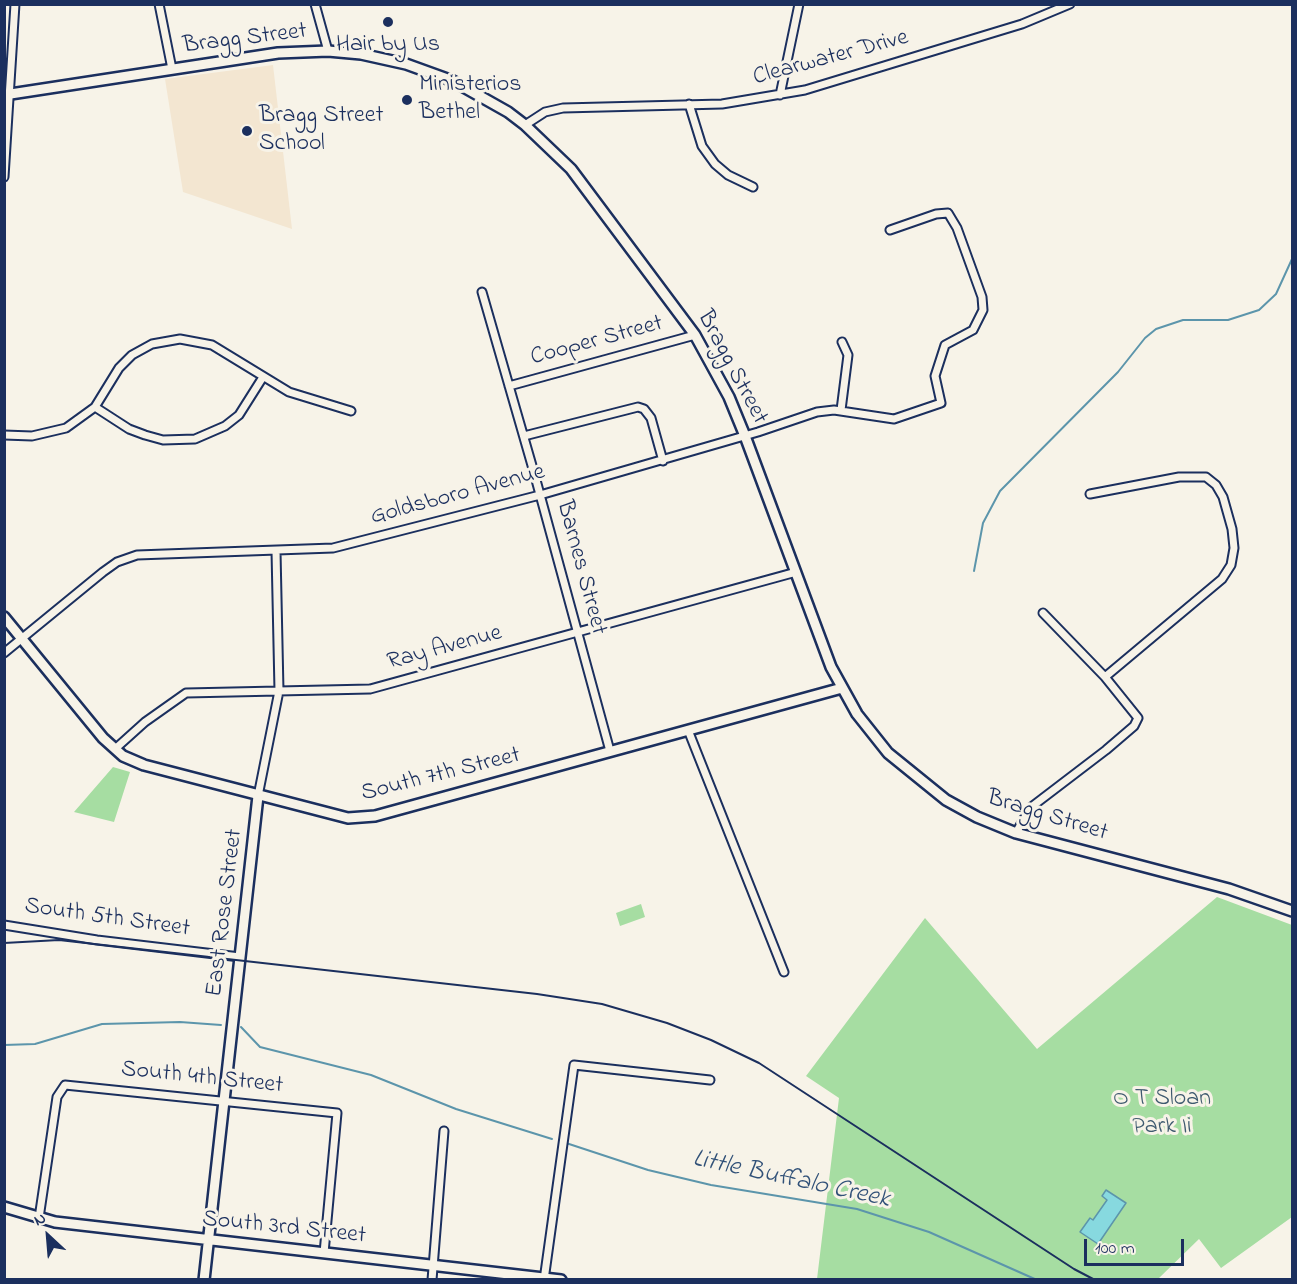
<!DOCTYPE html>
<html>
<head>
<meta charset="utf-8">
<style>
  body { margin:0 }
  #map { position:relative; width:1297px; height:1284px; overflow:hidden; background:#f7f3e8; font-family:"Indie Flower",sans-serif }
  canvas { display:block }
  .frame { position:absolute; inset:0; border:6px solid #1b2f5e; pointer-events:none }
  .north { position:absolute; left:18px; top:1206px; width:60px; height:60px; -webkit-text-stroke:4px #f7f3e8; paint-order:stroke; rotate:334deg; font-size:16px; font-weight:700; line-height:24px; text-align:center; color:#1b2f5e }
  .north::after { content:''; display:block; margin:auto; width:21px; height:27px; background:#1b2f5e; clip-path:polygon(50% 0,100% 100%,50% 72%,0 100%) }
  .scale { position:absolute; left:1084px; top:1239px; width:100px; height:27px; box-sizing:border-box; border:3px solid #1b2f5e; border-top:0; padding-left:8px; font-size:18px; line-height:21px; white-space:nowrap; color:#1b2f5e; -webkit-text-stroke:4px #f7f3e8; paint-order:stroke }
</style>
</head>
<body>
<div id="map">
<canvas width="1297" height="1284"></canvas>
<div class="frame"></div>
<div class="north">N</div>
<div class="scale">100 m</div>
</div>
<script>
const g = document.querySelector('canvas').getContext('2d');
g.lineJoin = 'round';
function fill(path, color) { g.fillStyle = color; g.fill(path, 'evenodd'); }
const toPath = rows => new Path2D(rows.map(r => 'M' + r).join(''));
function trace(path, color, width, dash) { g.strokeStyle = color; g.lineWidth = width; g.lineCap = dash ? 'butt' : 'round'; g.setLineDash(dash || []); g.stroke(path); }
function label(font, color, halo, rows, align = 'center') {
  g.font = font + ' "Indie Flower",sans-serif'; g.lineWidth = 6; g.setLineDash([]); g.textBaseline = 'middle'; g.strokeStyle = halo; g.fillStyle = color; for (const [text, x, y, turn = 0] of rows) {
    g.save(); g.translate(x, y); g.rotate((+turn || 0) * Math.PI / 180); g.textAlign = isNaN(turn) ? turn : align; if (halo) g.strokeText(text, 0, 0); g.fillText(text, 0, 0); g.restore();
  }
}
fill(toPath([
  [273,65,292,229,183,192,165,79]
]), '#f3e6d1');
fill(toPath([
  [113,767,130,772,114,822,74,812],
  [1217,897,1292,925,1292,1217,1221,1268,1199,1239,1158,1279,817,1279,839,1098,806,1076,925,918,1037,1049],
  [641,904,645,917,620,926,616,913]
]), '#a6dda2');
const water = toPath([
  [1106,1190,1126,1203,1098,1244,1080,1232,1090,1218,1093,1220,1107,1200,1102,1196,1106,1190]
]);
fill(water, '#87d9df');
trace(water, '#5c95ab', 1.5);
trace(toPath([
  [974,571,983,523,1000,491,1118,372,1145,338,1156,329,1183,320,1228,320,1259,310,1276,294,1292,259],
  [241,1027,260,1047,371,1075,456,1109,552,1139],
  [4,1045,35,1044,102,1024,180,1022,221,1025],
  [566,1143,648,1170,711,1185,857,1209,929,1232,1037,1280]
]), '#5c95ab', 2);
const street = toPath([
  [159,4,172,69],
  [315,4,328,51],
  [780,95,799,4],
  [689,104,702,146,715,164,728,175,753,187],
  [525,125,545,112,563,108,722,104,805,90,1022,24,1070,4],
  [4,177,15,4],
  [482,292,533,469,610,751],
  [509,386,695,335],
  [95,407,129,429,145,435,163,440,195,439,225,426,239,415,263,377],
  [841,410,848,355,842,342],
  [4,435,32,436,66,428,95,407,119,368,132,355,152,344,180,339,212,345,289,392,351,411],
  [524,436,638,407,644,409,651,418,663,461],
  [1090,494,1179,477,1206,477,1216,485,1223,497,1232,529,1234,548,1231,565,1222,579,1105,677],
  [4,653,103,572,117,562,137,555,333,548,540,495,758,432,817,412,834,410,894,419,941,403,935,376,945,345,973,330,983,310,982,297,957,228,948,213,936,214,890,230],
  [688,730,784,972],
  [115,749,145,722,186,693,370,689,796,572],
  [258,796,279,691,276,551],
  [1016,833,1030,808,1106,750,1134,726,1138,718,1105,677,1043,613],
  [4,925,97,940,240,957],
  [39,1218,57,1097,65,1085,337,1113,324,1253],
  [432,1280,444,1131],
  [544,1280,574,1065,710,1080]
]);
const secondary = toPath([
  [4,95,278,53,328,51,361,54,406,64,453,81,508,112,525,125,571,169,695,335,729,397,745,436,831,667,857,714,888,753,946,800,977,817,1016,833,1229,889,1292,911],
  [4,617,103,738,123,756,144,765,348,818,375,816,842,688],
  [4,1207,55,1222,561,1280],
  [204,1280,258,796]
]);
trace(street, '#1b2f5e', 11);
trace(secondary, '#1b2f5e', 14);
trace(street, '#f7f3e8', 7);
trace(secondary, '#f7f3e8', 9);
trace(toPath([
  [4,943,59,940,537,994,602,1004,667,1023,711,1040,759,1063,1074,1269,1095,1280]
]), '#1b2f5e', 2);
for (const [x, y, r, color] of [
  [388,22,6,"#1b2f5e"],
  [407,100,6,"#1b2f5e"],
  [247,131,6,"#1b2f5e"]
]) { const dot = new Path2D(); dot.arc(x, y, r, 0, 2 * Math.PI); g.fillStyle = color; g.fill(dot); trace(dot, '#f7f3e8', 2); }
label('24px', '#1b2f5e', '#f7f3e8', [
  ["Bragg Street",245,40,-7],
  ["Clearwater Drive",831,59,-15],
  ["Cooper Street",597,342,-15],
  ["Bragg Street",731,368,62],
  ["Goldsboro Avenue",458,496,-15],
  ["Barnes Street",580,568,75],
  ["Ray Avenue",445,649,-15],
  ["South 7th Street",441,776,-14],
  ["Bragg Street",1047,817,17],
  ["East Rose Street",226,913,-83],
  ["South 5th Street",107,919,8],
  ["South 4th Street",202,1079,6],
  ["South 3rd Street",284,1229,6]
]);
label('24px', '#1b2f5e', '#f7f3e8', [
  ["Hair by Us",388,46,"center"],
  ["Ministerios",419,86],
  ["Bethel",419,114],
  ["Bragg Street",259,117],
  ["School",259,145]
], 'left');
label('24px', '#3e5a6f', '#f7f3e8', [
  ["O T Sloan",1162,1100],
  ["Park Ii",1162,1128]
]);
label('italic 26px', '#315178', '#f7f3e8', [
  ["Little Buffalo Creek",791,1181,12]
]);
</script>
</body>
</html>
